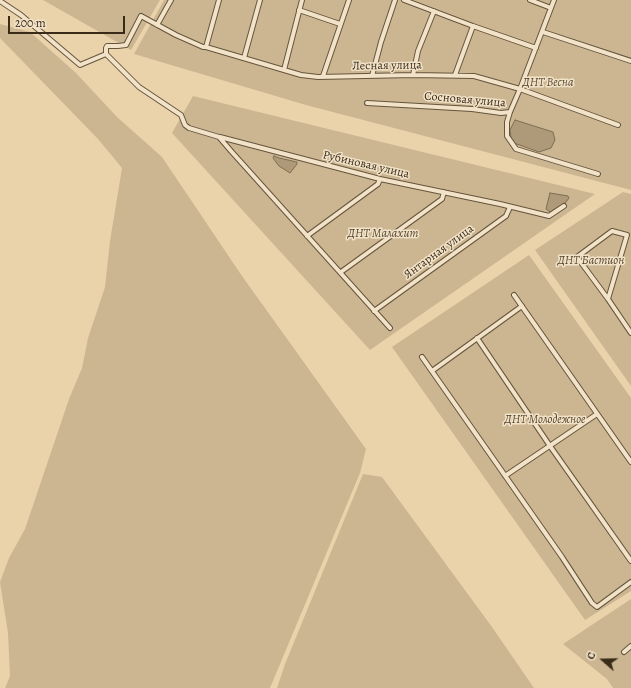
<!DOCTYPE html>
<html>
<head>
<meta charset="utf-8">
<style>
  body { margin:0 }
  #map { position:relative; width:631px; height:688px; overflow:hidden; background:#ead3ab; font-family:Alegreya,serif }
  canvas { display:block }
  .north { position:absolute; left:583px; top:640px; width:40px; height:40px; -webkit-text-stroke:3px #f1e2c8; paint-order:stroke; rotate:290deg; font-size:11px; font-weight:700; line-height:16px; text-align:center; color:#392b18 }
  .north::after { content:''; display:block; margin:auto; width:14px; height:18px; background:#392b18; clip-path:polygon(50% 0,100% 100%,50% 72%,0 100%) }
  .scale { position:absolute; left:8px; top:16px; width:117px; height:18px; box-sizing:border-box; border:2px solid #392b18; border-top:0; padding-left:5px; font-size:12px; line-height:14px; white-space:nowrap; color:#392b18; -webkit-text-stroke:3px #f1e2c8; paint-order:stroke }
</style>
</head>
<body>
<div id="map">
<canvas width="631" height="688"></canvas>
<div class="north">С</div>
<div class="scale">200 m</div>
</div>
<script>
const g = document.querySelector('canvas').getContext('2d');
g.lineJoin = 'round';
function fill(path, color) { g.fillStyle = color; g.fill(path, 'evenodd'); }
const toPath = rows => new Path2D(rows.map(r => 'M' + r).join(''));
function trace(path, color, width, dash) { g.strokeStyle = color; g.lineWidth = width; g.lineCap = dash ? 'butt' : 'round'; g.setLineDash(dash || []); g.stroke(path); }
function label(font, color, halo, rows, align = 'center') {
  g.font = font + ' Alegreya,serif'; g.lineWidth = 3; g.setLineDash([]); g.textBaseline = 'middle'; g.strokeStyle = halo; g.fillStyle = color; for (const [text, x, y, turn = 0] of rows) {
    g.save(); g.translate(x, y); g.rotate((+turn || 0) * Math.PI / 180); g.textAlign = isNaN(turn) ? turn : align; if (halo) g.strokeText(text, 0, 0); g.fillText(text, 0, 0); g.restore();
  }
}
fill(toPath([
  [43,0,160,0,131,50],
  [164,0,631,0,631,190,306,105,134,54],
  [0,24,30,32,76,73,117,117,162,157,242,276,366,449,360,473,270,688,5,688,10,676,8,633,0,582,9,558,25,529,69,399,82,368,88,338,105,287,110,241,122,168,98,139,0,38],
  [193,96,595,194,370,350,172,133],
  [623,192,631,194,631,386,535,250],
  [529,255,631,398,631,591,585,620,392,347],
  [363,474,382,477,492,627,534,688,277,688,285,664],
  [631,599,631,688,613,688,607,679,563,644]
]), '#ccb692');
const water = toPath([
  [515,120,553,132,555,140,551,148,539,152,514,143,511,138,510,130,515,120],
  [274,156,279,158,297,162,297,164,290,173,279,166,273,158,274,156],
  [550,193,568,196,569,198,566,202,550,212,546,209,550,193]
]);
fill(water, '#ae9a79');
trace(water, '#7f6e52', 1);
const minor = toPath([
  [404,0,473,26,536,48],
  [530,0,551,8],
  [0,1,21,15,80,65,106,54],
  [299,10,340,24],
  [157,25,171,0],
  [543,32,631,61],
  [206,47,219,0],
  [106,54,106,48,107,46,118,46,126,45,141,16,176,35,203,47,206,47,301,75,318,77,413,75,474,76,520,89,618,125],
  [106,54,139,87,181,115,185,125,189,128,219,137,231,151,390,328],
  [244,58,260,0],
  [284,70,302,0],
  [413,75,418,51,434,11],
  [455,75,473,26],
  [323,76,349,0],
  [372,76,381,42,395,0],
  [367,103,472,109,501,113,510,112,507,122,507,136,516,149,598,174],
  [510,112,520,89,554,0],
  [220,137,380,179,500,204,549,216,564,206],
  [307,236,378,184,380,179],
  [341,272,442,199,444,192],
  [514,295,631,462],
  [608,299,627,235,612,231,577,257,608,299,631,333],
  [374,311,506,216,510,207],
  [477,338,550,446,631,561],
  [422,357,562,557,592,603,597,607,631,582],
  [432,371,522,306],
  [505,476,597,414],
  [624,652,631,646]
]);
trace(minor, '#65553d', 6);
trace(minor, '#f1e2c8', 4);
label('12px', '#392b18', '#f1e2c8', [
  ["Лесная улица",387,66,-1],
  ["Сосновая улица",465,100,5],
  ["Рубиновая улица",366,165,13],
  ["Янтарная улица",439,252,-36]
]);
label('italic 12px', '#564730', '#f1e2c8', [
  ["ДНТ Весна",548,83],
  ["ДНТ Малахит",383,234],
  ["ДНТ Бастион",591,261],
  ["ДНТ Молодежное",545,420]
]);
</script>
</body>
</html>
